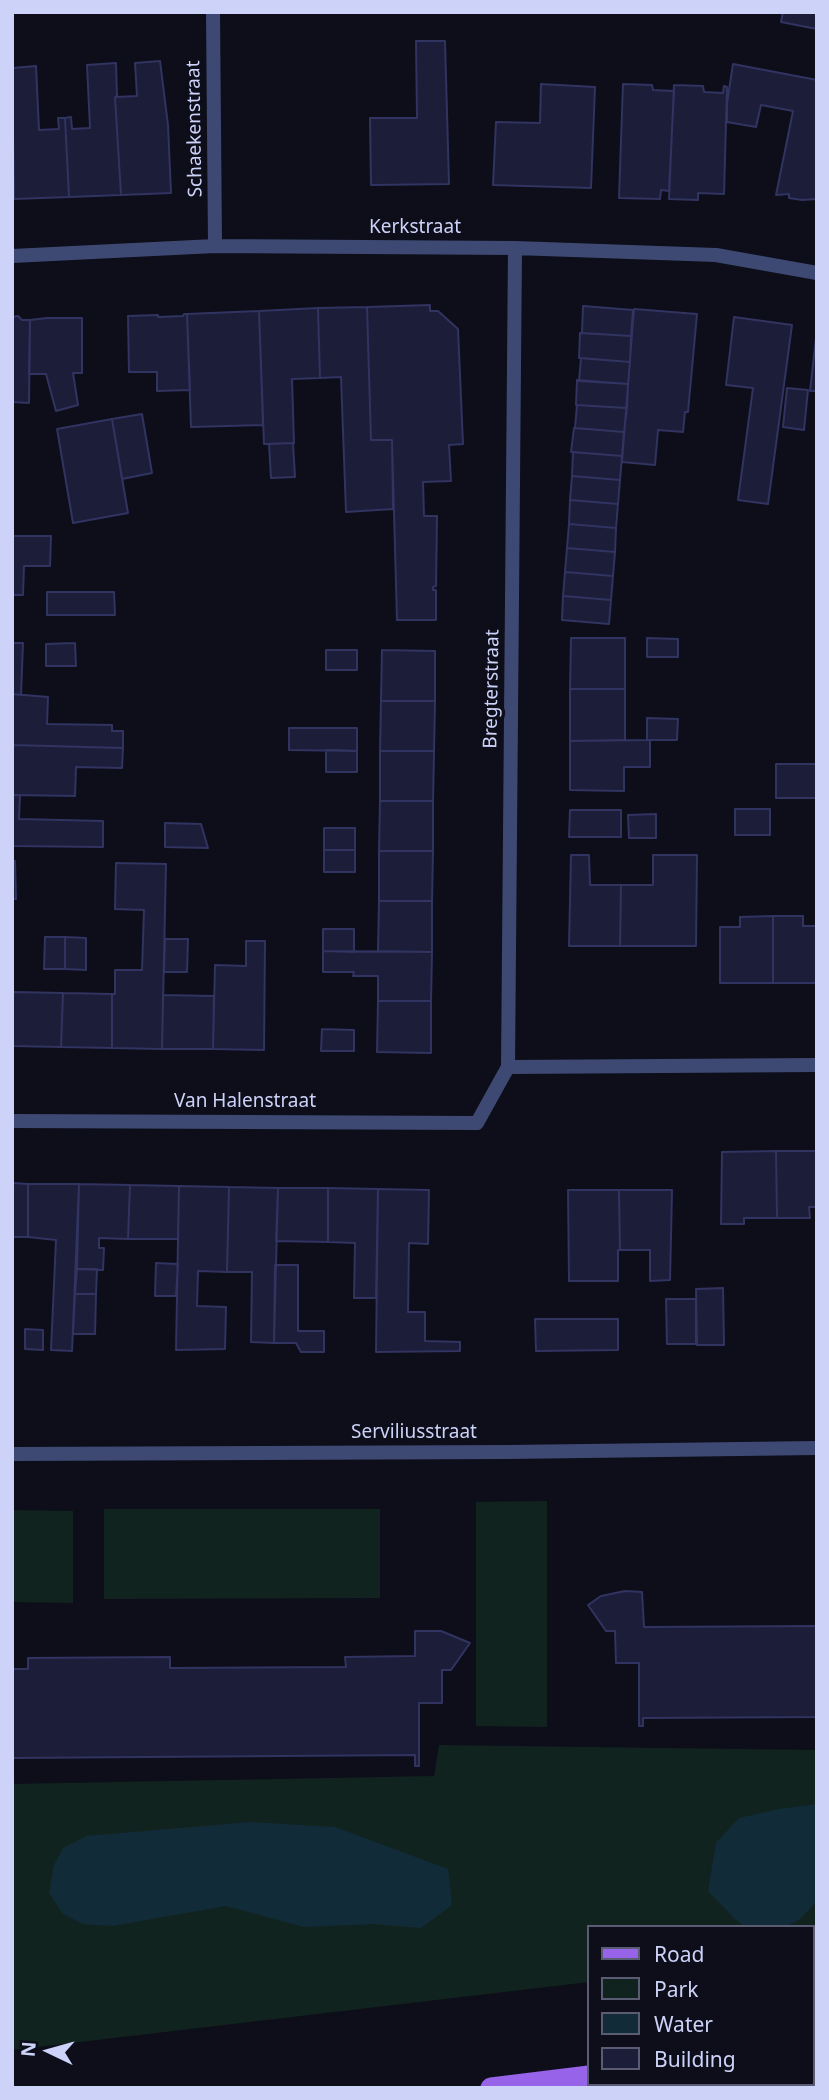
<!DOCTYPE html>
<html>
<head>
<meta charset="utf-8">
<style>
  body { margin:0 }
  #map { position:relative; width:829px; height:2100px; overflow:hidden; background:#0d0e1a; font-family:"Noto Sans",sans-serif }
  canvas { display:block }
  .frame { position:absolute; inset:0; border:14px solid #cdd2f8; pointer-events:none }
  .legend { position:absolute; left:587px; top:1925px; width:228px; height:161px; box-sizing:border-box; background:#0d0e1a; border:2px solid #5a5c73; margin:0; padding:9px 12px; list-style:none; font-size:21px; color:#cdd2f8 }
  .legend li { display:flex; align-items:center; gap:14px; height:35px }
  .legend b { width:35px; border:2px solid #5a5c73 }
  .north { position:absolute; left:14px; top:2016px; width:70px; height:70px; -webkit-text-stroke:5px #0d0e1a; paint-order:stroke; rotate:275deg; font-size:19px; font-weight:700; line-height:28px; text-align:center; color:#cdd2f8 }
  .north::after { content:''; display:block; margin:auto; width:24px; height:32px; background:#cdd2f8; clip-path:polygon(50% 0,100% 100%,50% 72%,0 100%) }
</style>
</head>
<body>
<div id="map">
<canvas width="829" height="2100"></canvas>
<div class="frame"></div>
<ul class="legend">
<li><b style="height:9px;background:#9763e9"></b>Road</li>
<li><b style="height:19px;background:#11231e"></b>Park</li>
<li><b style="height:19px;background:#122b39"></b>Water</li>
<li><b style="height:19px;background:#1c1d38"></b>Building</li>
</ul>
<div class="north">N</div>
</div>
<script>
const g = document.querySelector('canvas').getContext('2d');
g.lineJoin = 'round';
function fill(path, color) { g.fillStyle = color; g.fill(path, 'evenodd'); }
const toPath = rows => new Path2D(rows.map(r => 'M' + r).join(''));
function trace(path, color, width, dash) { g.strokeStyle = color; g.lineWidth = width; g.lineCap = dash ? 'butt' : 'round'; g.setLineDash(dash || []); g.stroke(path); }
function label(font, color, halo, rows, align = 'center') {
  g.font = font + ' "Noto Sans",sans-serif'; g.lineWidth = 7; g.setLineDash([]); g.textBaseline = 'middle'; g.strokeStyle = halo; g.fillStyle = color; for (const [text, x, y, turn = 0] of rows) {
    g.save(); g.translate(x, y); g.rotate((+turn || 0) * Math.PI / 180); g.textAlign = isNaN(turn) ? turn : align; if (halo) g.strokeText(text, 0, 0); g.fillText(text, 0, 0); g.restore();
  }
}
fill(toPath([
  [547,1501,547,1727,476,1726,476,1502],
  [104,1509,380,1509,380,1598,104,1599],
  [12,1510,73,1511,73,1603,12,1602],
  [439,1745,817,1750,817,1956,813,1957,813,1927,589,1927,589,1982,12,2050,12,1784,434,1776]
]), '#11231e');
fill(toPath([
  [817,1804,817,1901,800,1919,786,1927,745,1927,735,1919,708,1891,716,1843,739,1818,779,1809],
  [250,1822,335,1827,448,1869,452,1905,421,1928,373,1924,304,1927,226,1906,112,1926,83,1924,63,1914,49,1893,54,1865,63,1848,87,1836]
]), '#122b39');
const building = toPath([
  [783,12,817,12,817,29,781,22,783,12],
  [416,41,445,41,449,184,371,185,370,118,417,118,416,41],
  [160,61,168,125,171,193,121,195,115,97,137,96,135,63,160,61],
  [116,63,117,97,115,97,121,195,69,197,65,118,71,117,72,129,90,128,87,65,116,63],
  [733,64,817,80,817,199,802,200,789,198,789,194,776,195,793,111,761,105,756,127,727,122,727,103,733,64],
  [36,66,39,130,59,129,58,118,65,118,69,197,14,199,12,68,36,66],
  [541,84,595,87,591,188,493,185,496,122,540,123,541,84],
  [623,84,652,85,653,90,674,91,669,191,661,190,660,199,619,198,623,84],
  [674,85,703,86,704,92,723,93,724,86,727,87,724,194,698,193,698,200,669,199,674,85],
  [430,305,430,311,438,311,458,329,463,444,449,445,451,481,423,482,424,516,437,516,436,586,433,587,433,590,436,590,436,620,397,620,392,440,371,440,367,307,430,305],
  [583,306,633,310,631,336,582,333,583,306],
  [367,307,371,440,392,440,393,509,346,512,341,377,320,378,318,308,367,307],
  [318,308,320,378,292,379,294,443,264,444,259,311,318,308],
  [634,309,697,314,688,412,685,412,683,432,658,430,655,465,622,462,634,309],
  [259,311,263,425,191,427,187,314,259,311],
  [184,314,187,314,190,390,157,391,157,372,129,372,128,316,158,315,158,317,183,316,184,314],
  [18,316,22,320,30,320,29,403,12,402,12,317,18,316],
  [734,317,792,325,768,504,738,500,753,388,726,385,734,317],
  [47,318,82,318,82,373,73,373,78,405,56,411,46,374,29,374,30,320,47,318],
  [817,329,817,391,810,391,817,329],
  [580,333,631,336,630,362,579,358,580,333],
  [581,358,630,362,628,384,579,381,581,358],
  [577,380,628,384,627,408,576,405,577,380],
  [787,388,808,390,804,430,783,427,787,388],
  [577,405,627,408,624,432,575,428,577,405],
  [142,414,152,473,122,479,112,419,142,414],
  [112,419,128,513,73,523,57,429,112,419],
  [574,428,624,432,622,456,571,452,574,428],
  [293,443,295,477,271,478,269,444,293,443],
  [573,452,622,456,620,480,572,476,573,452],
  [572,476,620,480,618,504,570,500,572,476],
  [570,500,618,504,616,528,569,524,570,500],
  [569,524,616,528,615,552,567,548,569,524],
  [12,536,51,536,50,566,24,566,23,595,12,595,12,536],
  [567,548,615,552,613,576,565,572,567,548],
  [565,572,613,576,611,600,563,596,565,572],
  [47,592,114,592,115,615,47,615,47,592],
  [563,596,611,600,609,624,562,620,563,596],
  [571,638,625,638,625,689,570,689,571,638],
  [647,638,678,639,678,657,647,657,647,638],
  [12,643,23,643,21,695,12,694,12,643],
  [75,643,76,666,46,666,46,644,75,643],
  [326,650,357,650,357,670,326,670,326,650],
  [382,650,435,651,435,701,381,701,382,650],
  [570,689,625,689,625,740,570,741,570,689],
  [12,694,48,697,47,724,112,725,112,731,123,731,123,748,12,745,12,694],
  [381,701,435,701,434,751,380,751,381,701],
  [647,718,678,719,677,740,647,740,647,718],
  [289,728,357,728,357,751,289,750,289,728],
  [647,740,650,740,650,767,624,767,624,791,570,790,570,741,647,740],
  [12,745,123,748,122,768,76,767,75,796,12,795,12,745],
  [326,750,357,751,357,772,326,772,326,750],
  [380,751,434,751,433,801,380,801,380,751],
  [776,764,817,764,817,798,776,798,776,764],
  [12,795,20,795,19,819,103,821,103,847,12,846,12,795],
  [380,801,433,801,433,851,379,851,380,801],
  [735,809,770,809,770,835,735,835,735,809],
  [570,810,621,810,621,837,569,837,570,810],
  [656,814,656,838,629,838,628,815,656,814],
  [165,823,201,824,208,848,165,847,165,823],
  [324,828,355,828,355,850,324,850,324,828],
  [324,850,355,850,355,872,324,872,324,850],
  [379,851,433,851,432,901,379,901,379,851],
  [571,855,589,855,590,885,621,885,620,946,569,946,571,855],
  [653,855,697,855,696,946,620,946,621,885,653,885,653,855],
  [12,861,15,861,16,899,12,899,12,861],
  [116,863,166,864,162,1049,112,1048,112,994,115,994,115,970,142,970,144,910,115,909,116,863],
  [379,901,432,901,432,952,378,951,379,901],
  [773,916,803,916,803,926,817,926,817,983,773,983,773,916],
  [773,916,773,983,720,983,720,927,740,927,740,917,773,916],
  [323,929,354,929,354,952,323,951,323,929],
  [45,937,65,937,65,969,44,969,45,937],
  [65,937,86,938,86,970,65,969,65,937],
  [165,939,188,939,187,972,164,972,165,939],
  [246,941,265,941,264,1050,213,1049,215,965,246,966,246,941],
  [323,951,432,952,431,1001,378,1001,378,976,353,976,354,972,323,972,323,951],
  [13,992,63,993,61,1047,12,1046,13,992],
  [63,993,112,994,112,1048,61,1047,63,993],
  [163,995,214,996,213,1049,162,1049,163,995],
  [378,1001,431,1001,431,1053,377,1052,378,1001],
  [322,1029,354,1030,354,1051,321,1051,322,1029],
  [776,1151,817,1151,817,1207,809,1207,810,1218,777,1218,776,1151],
  [776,1151,777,1218,744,1218,744,1224,721,1224,722,1152,776,1151],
  [12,1183,28,1184,28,1237,12,1237,12,1183],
  [28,1184,79,1184,72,1351,51,1350,56,1240,28,1237,28,1184],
  [79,1184,130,1185,128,1239,99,1238,99,1248,104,1248,103,1270,77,1269,79,1184],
  [130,1185,179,1186,178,1239,128,1239,130,1185],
  [179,1186,229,1187,227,1272,198,1271,197,1306,226,1307,225,1349,176,1350,179,1186],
  [229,1187,278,1188,274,1343,251,1342,252,1272,227,1272,229,1187],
  [278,1188,328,1188,328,1242,276,1241,278,1188],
  [328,1188,378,1189,376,1298,354,1298,355,1243,328,1242,328,1188],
  [378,1189,429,1190,428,1244,409,1243,408,1312,425,1312,425,1341,460,1342,460,1351,376,1352,378,1189],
  [568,1190,619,1190,620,1250,618,1250,618,1281,569,1281,568,1190],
  [619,1190,672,1190,670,1280,650,1281,650,1250,620,1250,619,1190],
  [156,1263,178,1264,176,1296,155,1296,156,1263],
  [275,1265,298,1265,298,1331,324,1331,324,1352,301,1352,296,1343,274,1343,275,1265],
  [77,1269,97,1269,96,1294,75,1294,77,1269],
  [723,1288,724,1345,697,1345,696,1289,723,1288],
  [75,1294,96,1294,95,1334,73,1334,75,1294],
  [666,1299,696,1299,696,1344,667,1344,666,1299],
  [535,1319,618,1319,618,1350,536,1351,535,1319],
  [25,1329,43,1330,43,1350,25,1349,25,1329],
  [625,1591,642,1592,644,1627,817,1626,817,1717,643,1718,643,1726,639,1726,639,1663,616,1663,615,1631,606,1631,588,1605,601,1596,625,1591],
  [415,1631,441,1631,470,1643,451,1670,442,1670,442,1703,419,1703,419,1766,415,1766,415,1755,12,1758,12,1669,28,1669,28,1658,170,1657,170,1668,346,1667,345,1657,415,1656,415,1631]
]);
fill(building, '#1c1d38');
trace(building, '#313361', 2);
trace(toPath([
  [213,12,215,246],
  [12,256,215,246,515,248,716,255,817,273],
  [508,1067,817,1065],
  [12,1121,477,1123,508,1067,515,248],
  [12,1454,508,1452,817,1448]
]), '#3e4973', 14);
trace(toPath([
  [813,2051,817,2050],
  [491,2088,589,2076]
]), '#9763e9', 21);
label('19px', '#cdd2f8', '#0d0e1a', [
  ["Schaekenstraat",195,129,-91],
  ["Kerkstraat",415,228],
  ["Bregterstraat",492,689,-89],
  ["Van Halenstraat",245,1102],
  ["Serviliusstraat",414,1433]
]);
</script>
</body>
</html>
